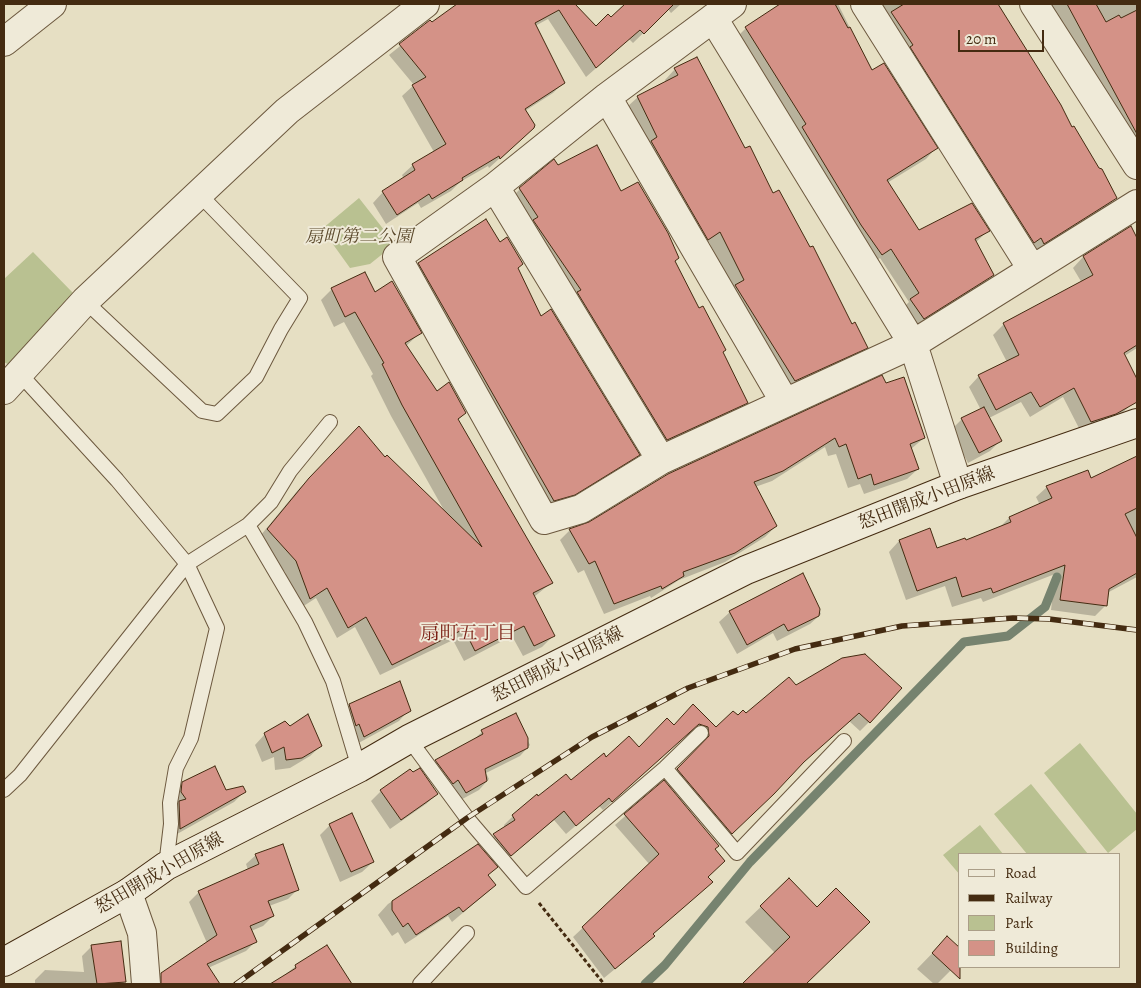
<!DOCTYPE html>
<html>
<head>
<meta charset="utf-8">
<style>
  body { margin:0 }
  #map { position:relative; width:1141px; height:988px; overflow:hidden; background:#e6dfc3; font-family:Alegreya,serif }
  canvas { display:block }
  .frame { position:absolute; inset:0; border:5px solid #442b11; pointer-events:none }
  .legend { position:absolute; left:958px; top:853px; width:162px; height:115px; box-sizing:border-box; background:#efead8; border:1px solid #ab9e88; margin:0; padding:6px 9px; list-style:none; font-size:15px; color:#442b11 }
  .legend li { display:flex; align-items:center; gap:10px; height:25px }
  .legend b { width:25px; border:1px solid #ab9e88 }
  .scale { position:absolute; left:958px; top:30px; width:86px; height:22px; box-sizing:border-box; border:2px solid #442b11; border-top:0; padding-left:6px; font-size:15px; line-height:18px; white-space:nowrap; color:#442b11; -webkit-text-stroke:4px #efead8; paint-order:stroke }
</style>
</head>
<body>
<div id="map">
<canvas width="1141" height="988"></canvas>
<div class="frame"></div>
<ul class="legend">
<li><b style="height:6px;background:#efead8"></b>Road</li>
<li><b style="height:6px;background:#442b11"></b>Railway</li>
<li><b style="height:14px;background:#b9c191"></b>Park</li>
<li><b style="height:14px;background:#d49287"></b>Building</li>
</ul>
<div class="scale">20 m</div>
</div>
<script>
const g = document.querySelector('canvas').getContext('2d');
g.lineJoin = 'round';
function fill(path, color) { g.fillStyle = color; g.fill(path, 'evenodd'); }
const toPath = rows => new Path2D(rows.map(r => 'M' + r).join(''));
function trace(path, color, width, dash) { g.strokeStyle = color; g.lineWidth = width; g.lineCap = dash ? 'butt' : 'round'; g.setLineDash(dash || []); g.stroke(path); }
function label(font, color, halo, rows, align = 'center') {
  g.font = font + ' Alegreya,"Noto Serif JP",serif'; g.lineWidth = 4; g.setLineDash([]); g.textBaseline = 'middle'; g.strokeStyle = halo; g.fillStyle = color; for (const [text, x, y, turn = 0] of rows) {
    g.save(); g.translate(x, y); g.rotate((+turn || 0) * Math.PI / 180); g.textAlign = isNaN(turn) ? turn : align; if (halo) g.strokeText(text, 0, 0); g.fillText(text, 0, 0); g.restore();
  }
}
fill(toPath([
  [359,198,395,244,370,264,350,268,322,229],
  [33,252,74,294,13,367,4,362,4,279],
  [1080,743,1137,814,1137,829,1108,853,1044,773],
  [1031,784,1088,854,1027,854,994,814],
  [980,825,1003,854,960,854,960,875,943,855]
]), '#b9c191');
fill(toPath([
  [495,4,574,4,596,28,611,19,626,4,681,4,671,13,668,9,633,43,629,39,586,77,548,19,535,26,564,82,553,93,525,111,522,138,489,168,488,166,460,182,451,191,421,208,418,203,386,224,373,203,383,192,404,179,402,175,413,165,434,152,402,96,414,85,389,55,430,22,472,25],
  [783,4,838,4,872,72,936,148,926,159,887,183,919,231,988,231,976,242,992,275,982,285,913,328,901,310,909,302,880,258,871,264,735,39,746,28],
  [869,4,996,4,1062,119,1072,129,1116,198,1105,208,1033,253],
  [1036,4,1137,4,1137,156],
  [675,69,744,150,773,194,866,347,856,358,784,391,709,242,697,249,627,107,638,97,666,82,665,80],
  [557,166,620,193,678,258,674,262,747,402,736,413,656,450,510,199,520,189],
  [1131,228,1137,238,1137,348,1126,355,1122,348,1132,404,1121,414,1081,432,1063,397,1030,417,1021,402,989,418,1000,441,990,451,968,463,951,430,962,419,981,410,969,387,979,376,1007,362,993,335,1004,324,1082,283,1073,268,1083,257],
  [419,264,517,269,541,318,638,455,628,465,563,505,543,511,409,275],
  [332,289,374,294,420,333,406,346,436,393,465,413,457,421,551,583,534,597,553,636,542,647,523,656,512,636,464,661,453,640,380,675,355,627,337,638,316,598,299,609,285,572,256,541,298,490,348,439,385,459,445,512,391,416,371,376,373,374,344,322,334,327,321,300],
  [881,377,924,438,911,449,918,469,907,479,864,494,860,484,848,488,836,454,828,456,825,447,772,481,755,487,776,526,765,537,725,562,679,580,651,598,650,596,604,614,584,570,578,573,560,540,570,530,590,523],
  [1137,457,1137,577,1107,593,1106,605,1095,616,1051,610,1055,574,983,602,981,598,952,607,945,586,906,600,889,552,899,541,930,530,936,549,965,542,999,528,1009,518,1040,505,1036,497,1047,487,1090,480],
  [802,574,821,614,810,624,777,641,773,633,737,654,719,622,730,612],
  [841,659,869,722,860,731,849,721,798,767,722,842,669,779,701,746,699,736,693,733,684,736,603,810,599,806,566,834,554,820,501,864,484,844,505,828,504,825,513,816,538,798,571,781,606,759,639,749,674,726,684,715,716,729,746,715],
  [350,705,409,710,399,721,353,746,339,715],
  [515,715,530,745,520,756,486,773,489,779,479,790,455,803,426,771,436,761,472,741,482,732],
  [290,728,321,746,310,756,290,768,275,770,274,757,262,762,255,745,265,734],
  [664,782,714,850,707,877,701,891,652,935,643,946,604,978,573,937,650,865,615,825],
  [183,783,225,792,244,792,234,802,170,838,172,794],
  [381,791,437,794,426,804,390,829,371,801],
  [330,825,373,862,362,872,340,882,320,835],
  [478,846,496,867,487,876,484,895,452,922,448,916,405,944,398,932,392,936,378,915,388,904],
  [256,855,298,889,288,899,269,906,273,916,263,926,251,931,256,941,246,951,208,968,219,984,156,984,154,982,164,973,207,943,189,902,199,892,248,870,246,864],
  [789,880,817,909,868,922,805,984,743,984,775,953,745,922],
  [947,938,951,970,937,984,934,984,917,969],
  [92,946,125,981,122,984,35,984,35,980,45,970,84,972,82,956],
  [326,947,350,984,273,984,296,966]
]), '#0003');
trace(toPath([
  [645,984,665,965,750,862,964,642,1008,636,1045,607,1057,577]
]), '#76836f', 9);
const building = toPath([
  [457,4,575,4,596,26,608,14,611,17,625,4,674,4,644,34,640,30,596,68,559,10,535,23,565,83,525,109,535,125,534,128,500,159,499,156,462,178,463,180,432,199,429,194,397,215,382,191,415,170,412,164,446,144,412,85,426,77,399,44,430,20,432,22,457,4],
  [780,4,835,4,848,28,850,27,872,70,884,63,938,148,887,180,919,230,972,203,990,231,975,239,994,275,924,319,910,299,919,293,891,249,882,255,861,225,802,127,806,124,745,27,780,4],
  [904,4,998,4,1061,105,1072,127,1074,126,1099,168,1102,169,1117,198,1044,244,1041,238,1034,243,910,47,913,45,891,12,904,4],
  [1067,4,1096,4,1106,22,1119,15,1121,18,1137,10,1137,134,1067,4],
  [697,57,745,148,750,146,773,193,779,190,810,247,813,246,852,324,855,322,868,348,795,381,735,285,744,280,720,232,708,240,651,141,657,137,637,96,678,75,674,68,697,57],
  [597,145,621,191,638,182,668,233,679,258,675,261,699,308,703,306,726,350,723,352,748,403,667,440,577,292,581,290,533,220,538,217,519,188,554,159,558,165,597,145],
  [486,219,500,242,507,237,523,264,518,268,541,316,551,309,640,455,575,495,554,501,418,263,486,219],
  [1131,226,1137,238,1137,345,1124,353,1137,379,1137,402,1116,414,1091,422,1074,388,1040,407,1031,392,996,410,978,375,1019,355,1003,323,1093,275,1083,256,1131,226],
  [365,272,375,292,392,281,422,333,405,343,437,391,449,382,466,413,458,419,553,583,533,593,555,636,534,646,524,626,475,651,464,629,392,665,366,617,348,628,327,588,310,599,296,561,267,529,309,478,359,426,385,457,387,455,482,547,402,405,382,364,384,363,355,312,345,317,331,288,365,272],
  [882,375,886,383,904,377,925,438,910,444,919,469,874,485,871,474,858,479,846,444,839,447,835,438,783,471,754,482,777,526,735,553,683,572,684,576,662,589,661,586,614,604,595,561,589,564,569,529,589,522,668,474,882,375],
  [984,407,1002,441,979,453,961,418,984,407],
  [1137,456,1137,508,1125,514,1137,538,1137,573,1109,589,1107,606,1060,600,1065,565,993,593,991,588,962,597,956,577,917,591,899,540,930,528,937,548,965,538,966,540,1011,522,1009,517,1052,498,1046,486,1088,470,1091,478,1137,456],
  [803,573,820,609,819,616,788,631,784,624,747,645,729,611,803,573],
  [865,654,902,688,870,723,859,713,804,762,774,794,732,834,677,769,709,736,708,727,699,724,612,802,609,798,576,826,564,811,511,856,493,834,515,820,512,815,537,794,538,796,566,774,571,780,604,753,606,757,629,736,639,747,667,718,674,725,693,704,716,727,733,711,738,715,743,710,746,713,789,677,796,685,842,658,865,654],
  [400,681,411,711,364,737,359,724,356,726,349,704,400,681],
  [516,713,528,738,528,748,485,769,487,781,466,793,458,780,453,784,435,760,483,734,481,730,516,713],
  [308,714,322,746,302,758,286,760,284,747,272,753,264,733,285,721,290,726,308,714],
  [215,766,226,790,243,786,246,792,180,829,179,801,186,799,181,792,182,782,215,766],
  [420,768,438,794,401,820,380,790,410,769,413,772,420,768],
  [664,780,719,846,715,849,725,861,708,877,713,882,653,934,655,936,615,969,582,927,659,854,624,814,664,780],
  [352,813,374,862,351,872,329,824,352,813],
  [283,844,299,890,268,901,274,916,250,926,257,942,207,964,220,984,161,984,161,973,217,935,198,891,259,864,255,854,283,844],
  [478,844,498,867,488,875,496,885,463,912,459,907,416,935,408,923,403,927,392,910,392,901,478,844],
  [789,878,817,907,836,888,870,922,806,984,742,984,790,937,760,906,789,878],
  [947,936,960,948,960,979,932,953,947,936],
  [121,941,126,982,97,984,91,945,121,941],
  [327,945,352,984,270,984,296,968,295,965,327,945]
]);
fill(building, '#d49287');
trace(building, '#442b11', 1);
const service = toPath([
  [85,301,202,411,217,414,256,377,281,329,300,298,199,194],
  [20,374,117,480,187,564,217,628,191,738,176,768,170,803,171,824,166,866],
  [248,525,305,622,333,681,359,768],
  [409,739,467,818,526,887,665,768,701,733],
  [665,768,737,853,844,741],
  [4,790,20,775,187,564,248,525,271,502,290,471,330,422],
  [420,984,467,933]
]);
const minor = toPath([
  [732,4,607,97,495,187,397,257,544,520,581,509,661,460,913,344,1137,204],
  [865,4,1032,269],
  [1034,4,1137,165],
  [713,18,913,344,958,485],
  [607,97,784,401],
  [495,187,661,460],
  [4,390,85,301,287,111,425,4],
  [128,893,142,933,146,984]
]);
const tertiary = toPath([
  [4,42,52,4]
]);
const secondary = toPath([
  [4,962,128,893,166,866,359,768,409,739,746,570,958,485,1137,423]
]);
trace(service, '#6c583e', 16);
trace(minor, '#6c583e', 30);
trace(tertiary, '#6c583e', 30);
trace(secondary, '#442b11', 30);
trace(toPath([
  [539,903,604,984]
]), '#442b11', 3, [4, 2.5]);
trace(service, '#efead8', 14);
trace(minor, '#efead8', 28);
trace(tertiary, '#efead8', 28);
trace(secondary, '#efead8', 28);
const rail = toPath([
  [236,984,467,818,592,737,688,688,795,649,902,626,1013,618,1049,619,1137,630]
]);
trace(rail, '#442b11', 5.5);
trace(rail, '#efead8', 4, [11]);
label('italic 18px', '#5b492b', '#efead8', [
  ["扇町第二公園",359,238]
]);
label('18px', '#442b11', '#efead8', [
  ["怒田開成小田原線",927,499,-21],
  ["怒田開成小田原線",558,665,-27],
  ["怒田開成小田原線",160,874,-30]
]);
label('19px', '#7a1f14', '#efead8', [
  ["扇町五丁目",468,634]
]);
</script>
</body>
</html>
